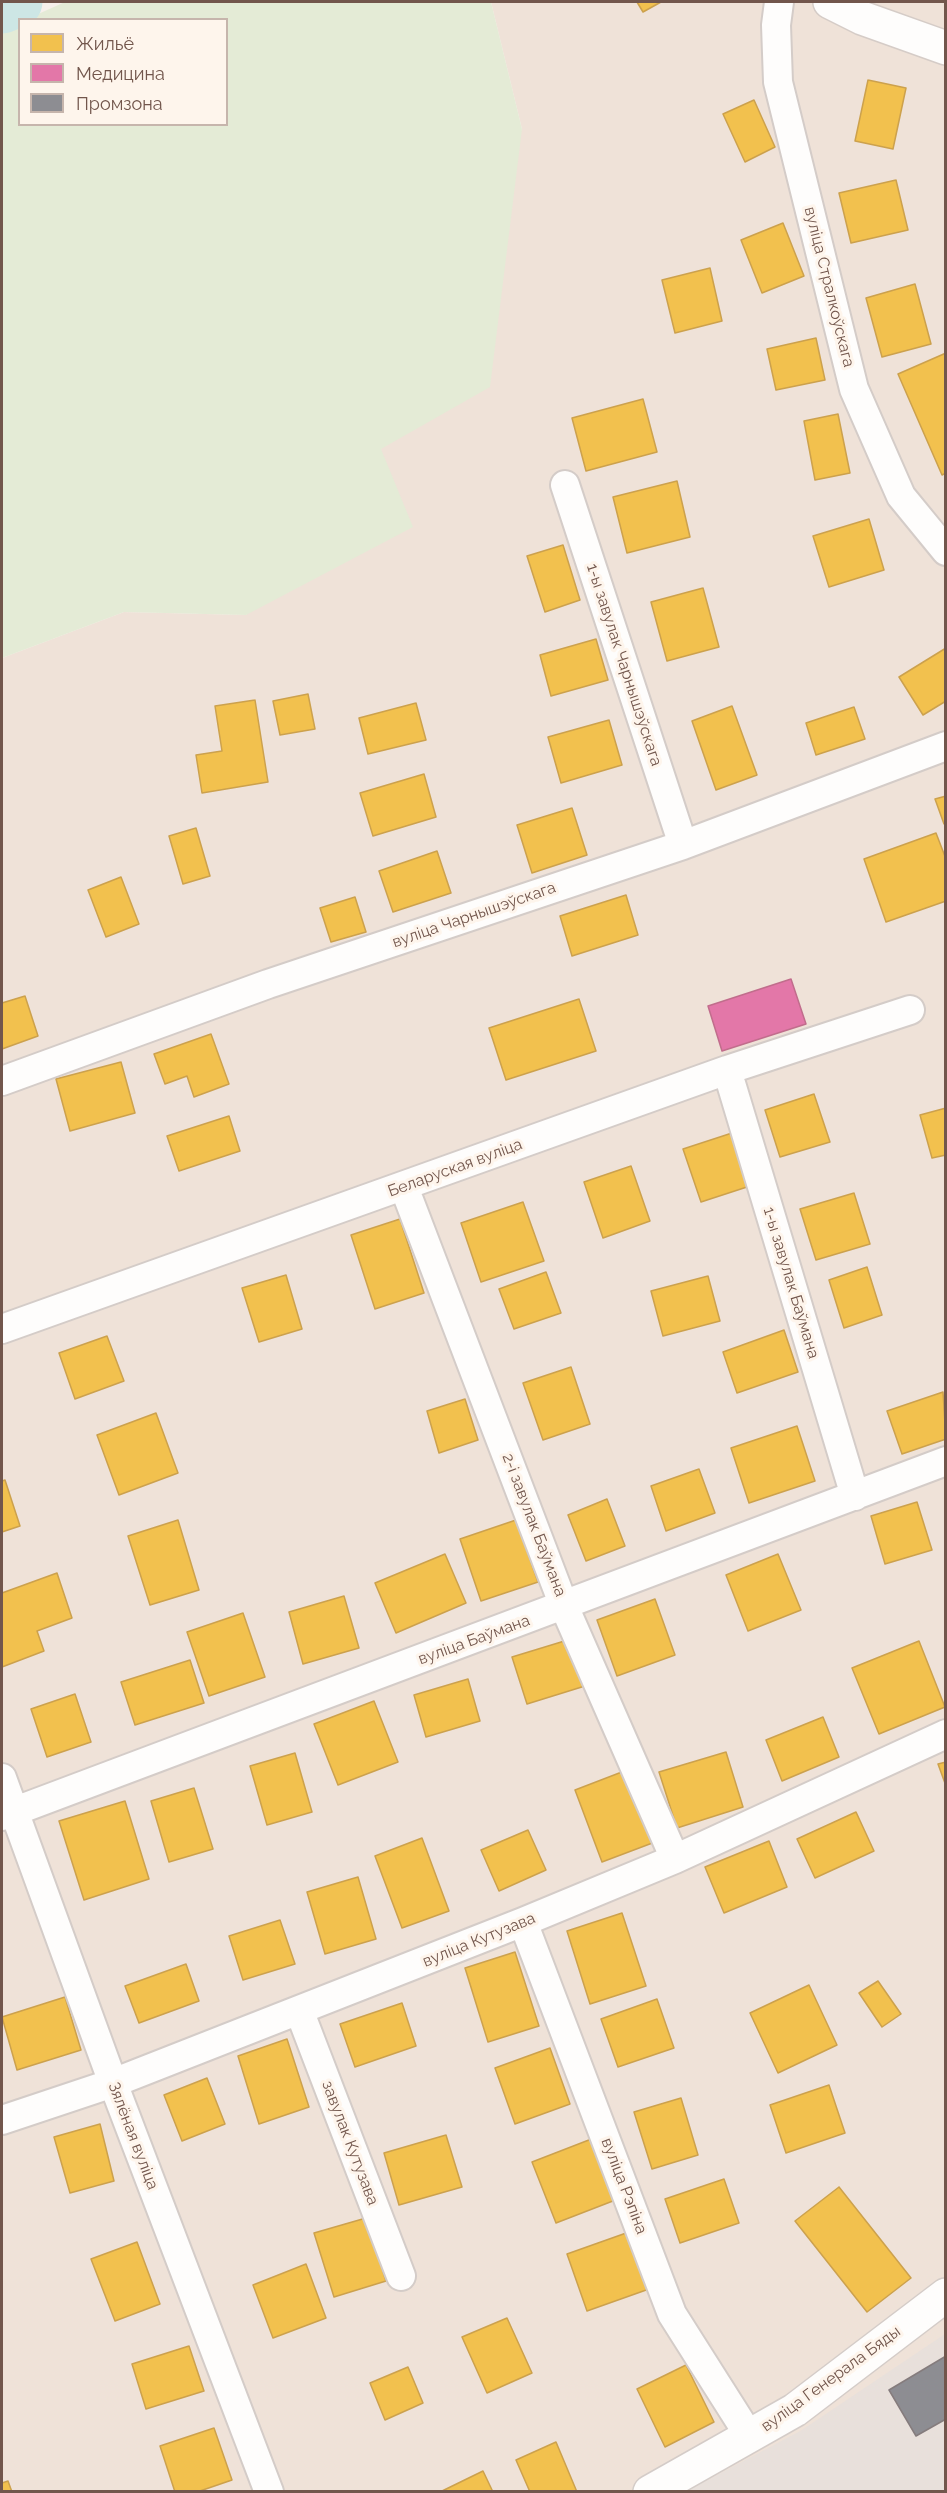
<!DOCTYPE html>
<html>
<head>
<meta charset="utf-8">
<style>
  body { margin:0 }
  #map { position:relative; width:947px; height:2493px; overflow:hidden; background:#f6f0eb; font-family:Raleway,sans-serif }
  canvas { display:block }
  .frame { position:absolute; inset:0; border:3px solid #72564c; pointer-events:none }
  .legend { position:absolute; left:18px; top:18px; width:210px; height:108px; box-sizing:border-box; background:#fef5ec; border:2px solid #c6b5ac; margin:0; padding:8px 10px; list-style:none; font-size:18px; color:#72564c }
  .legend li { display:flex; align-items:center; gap:12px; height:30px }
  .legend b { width:30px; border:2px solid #c6b5ac }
</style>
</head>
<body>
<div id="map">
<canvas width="947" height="2493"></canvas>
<div class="frame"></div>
<ul class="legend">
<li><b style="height:16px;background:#f2c14e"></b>Жильё</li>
<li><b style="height:16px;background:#e377a8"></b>Медицина</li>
<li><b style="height:16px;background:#8d8d92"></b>Промзона</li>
</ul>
</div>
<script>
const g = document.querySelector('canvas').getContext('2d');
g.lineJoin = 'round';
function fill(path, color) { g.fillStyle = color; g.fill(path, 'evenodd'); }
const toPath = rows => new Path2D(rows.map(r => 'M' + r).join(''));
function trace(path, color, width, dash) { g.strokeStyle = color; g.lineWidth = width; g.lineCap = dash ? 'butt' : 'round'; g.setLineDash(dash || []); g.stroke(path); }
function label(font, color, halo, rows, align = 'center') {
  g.font = font + ' Raleway,sans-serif'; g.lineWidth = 6; g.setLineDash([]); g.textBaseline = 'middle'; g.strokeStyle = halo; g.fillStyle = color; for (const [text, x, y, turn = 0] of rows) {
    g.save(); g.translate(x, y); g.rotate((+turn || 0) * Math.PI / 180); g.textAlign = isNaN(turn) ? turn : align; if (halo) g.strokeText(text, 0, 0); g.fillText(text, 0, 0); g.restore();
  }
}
fill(toPath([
  [491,2,945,2,945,2491,2,2492,2,658,124,612,246,615,381,449,522,129]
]), '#efe2d8');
fill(toPath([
  [945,2334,945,2491,685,2492,802,2430]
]), '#e8e0db');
fill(toPath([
  [65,2,491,2,522,129,490,387,381,449,413,527,246,615,124,612,2,658,2,33,19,23,20,124,226,124,226,20,27,19]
]), '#e4ebd6');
const homes = toPath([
  [637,2,661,2,643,12,637,2],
  [868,80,906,88,893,149,855,141,868,80],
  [754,100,775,147,745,162,723,114,754,100],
  [896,180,908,230,851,243,839,193,896,180],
  [783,223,804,276,762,293,741,240,783,223],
  [710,268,722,321,675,333,662,280,710,268],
  [915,284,931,344,882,357,866,298,915,284],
  [816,338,825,380,776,390,767,349,816,338],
  [946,353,946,473,942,475,898,374,946,353],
  [643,399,657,452,586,471,572,418,643,399],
  [838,414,850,473,815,480,804,421,838,414],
  [677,481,690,537,627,553,613,497,677,481],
  [869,519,884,570,829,587,813,536,869,519],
  [563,545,580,600,545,612,527,556,563,545],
  [703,588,719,647,667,661,651,602,703,588],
  [596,639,608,680,551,696,540,655,596,639],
  [946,648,946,701,923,715,899,677,946,648],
  [308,694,315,729,280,735,273,701,308,694],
  [255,700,268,782,202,793,196,755,222,751,215,706,255,700],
  [416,703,426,740,368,754,359,718,416,703],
  [732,706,757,775,716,790,692,721,732,706],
  [854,707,865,739,816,755,806,723,854,707],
  [609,720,622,765,561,783,548,737,609,720],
  [424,774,436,817,373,836,360,793,424,774],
  [946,796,946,824,944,824,935,799,946,796],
  [572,808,587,855,532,873,517,825,572,808],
  [196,828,210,876,183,884,169,836,196,828],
  [936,833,946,859,946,901,886,922,864,859,936,833],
  [437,851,451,893,393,912,379,871,437,851],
  [121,877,139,924,106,937,88,890,121,877],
  [626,895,638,935,572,956,560,916,626,895],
  [355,897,366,932,331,942,320,908,355,897],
  [25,996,38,1036,2,1049,2,1003,25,996],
  [579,999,596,1051,506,1080,489,1028,579,999],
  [211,1034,229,1084,194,1097,187,1076,165,1084,154,1054,211,1034],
  [121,1062,135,1113,70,1131,56,1079,121,1062],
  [814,1094,830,1142,780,1157,765,1110,814,1094],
  [946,1108,946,1155,932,1158,920,1115,946,1108],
  [229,1116,240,1151,179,1171,167,1136,229,1116],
  [732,1133,750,1186,701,1202,683,1149,732,1133],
  [631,1166,650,1221,603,1238,584,1182,631,1166],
  [854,1193,870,1244,816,1260,800,1209,854,1193],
  [523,1202,544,1261,481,1282,461,1223,523,1202],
  [400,1219,424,1293,375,1309,351,1235,400,1219],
  [867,1267,882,1315,844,1328,829,1280,867,1267],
  [546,1272,561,1313,514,1329,499,1289,546,1272],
  [286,1275,302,1329,259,1342,242,1288,286,1275],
  [708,1276,720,1321,663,1336,651,1291,708,1276],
  [784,1330,798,1372,737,1393,723,1352,784,1330],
  [107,1336,124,1381,75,1399,59,1353,107,1336],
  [571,1367,590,1424,543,1440,523,1383,571,1367],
  [943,1392,946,1439,902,1454,887,1411,943,1392],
  [465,1399,478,1440,439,1453,427,1411,465,1399],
  [156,1413,178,1473,119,1495,97,1435,156,1413],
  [797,1426,815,1481,749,1503,731,1448,797,1426],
  [699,1469,715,1513,666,1531,651,1486,699,1469],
  [5,1480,20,1526,2,1532,2,1481,5,1480],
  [607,1499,625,1546,586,1561,568,1515,607,1499],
  [917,1502,932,1550,885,1564,871,1516,917,1502],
  [178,1520,199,1590,150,1605,128,1536,178,1520],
  [516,1520,538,1582,481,1601,460,1539,516,1520],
  [445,1554,466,1603,396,1633,375,1583,445,1554],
  [778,1554,801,1610,748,1631,726,1575,778,1554],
  [57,1573,72,1618,37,1631,44,1651,2,1667,2,1593,57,1573],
  [344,1596,359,1648,303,1664,289,1612,344,1596],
  [655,1599,675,1655,617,1676,597,1620,655,1599],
  [243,1613,265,1677,209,1696,187,1632,243,1613],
  [571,1639,585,1686,527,1704,512,1657,571,1639],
  [919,1641,945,1707,879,1734,852,1668,919,1641],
  [190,1660,204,1703,135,1725,121,1682,190,1660],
  [468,1679,480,1721,426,1737,414,1695,468,1679],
  [75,1694,91,1742,47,1757,31,1709,75,1694],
  [374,1701,398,1762,338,1785,314,1724,374,1701],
  [823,1717,839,1757,782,1781,766,1740,823,1717],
  [726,1752,743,1807,677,1828,659,1772,726,1752],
  [295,1753,312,1812,267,1825,250,1766,295,1753],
  [946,1762,946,1786,938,1764,946,1762],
  [627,1770,655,1842,602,1862,575,1790,627,1770],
  [194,1788,213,1849,169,1862,151,1801,194,1788],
  [125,1801,149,1879,84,1900,59,1821,125,1801],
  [856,1812,874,1851,815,1878,797,1839,856,1812],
  [528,1830,546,1870,499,1891,481,1850,528,1830],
  [422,1838,449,1911,402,1928,375,1856,422,1838],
  [769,1841,787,1887,724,1913,705,1867,769,1841],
  [358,1877,376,1939,325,1954,307,1892,358,1877],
  [622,1913,646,1986,590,2004,567,1931,622,1913],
  [280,1920,295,1964,243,1980,229,1936,280,1920],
  [515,1952,539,2026,488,2042,465,1968,515,1952],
  [186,1964,199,2001,139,2023,125,1986,186,1964],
  [878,1981,901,2014,882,2027,859,1993,878,1981],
  [809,1985,837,2045,778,2073,750,2013,809,1985],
  [65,1997,81,2050,17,2070,2,2017,65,1997],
  [657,1999,674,2048,618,2067,601,2019,657,1999],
  [402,2003,416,2046,355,2067,340,2024,402,2003],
  [287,2039,309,2107,259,2124,238,2056,287,2039],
  [550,2048,570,2104,515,2124,495,2068,550,2048],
  [207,2078,225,2124,182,2141,164,2095,207,2078],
  [829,2085,845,2133,786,2153,770,2105,829,2085],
  [681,2098,698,2155,652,2169,634,2112,681,2098],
  [100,2124,114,2181,70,2193,54,2137,100,2124],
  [446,2135,462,2187,399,2205,384,2153,446,2135],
  [594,2138,618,2199,556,2223,532,2162,594,2138],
  [724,2179,739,2223,680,2243,665,2199,724,2179],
  [839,2187,911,2278,867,2312,795,2221,839,2187],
  [366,2218,386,2281,334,2297,314,2233,366,2218],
  [629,2232,649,2289,587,2311,567,2254,629,2232],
  [137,2242,160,2304,115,2321,91,2259,137,2242],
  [306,2264,326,2318,273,2338,253,2285,306,2264],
  [507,2318,532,2373,487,2393,462,2337,507,2318],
  [189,2346,204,2391,146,2409,132,2364,189,2346],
  [686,2365,714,2422,665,2447,637,2389,686,2365],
  [408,2367,423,2403,385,2420,370,2383,408,2367],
  [214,2428,232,2480,197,2492,175,2492,160,2446,214,2428],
  [556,2442,577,2492,530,2492,516,2460,556,2442],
  [483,2471,493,2492,440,2492,483,2471],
  [8,2481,12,2492,2,2492,2,2483,8,2481]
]);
fill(homes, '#f2c14e');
trace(homes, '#cca14d', 1.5);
const health = toPath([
  [791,979,806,1024,722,1051,708,1006,791,979]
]);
fill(health, '#e377a8');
trace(health, '#c16d8c', 1.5);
const industry = toPath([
  [946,2356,946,2419,916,2436,889,2390,946,2356]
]);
fill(industry, '#8d8d92');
trace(industry, '#857c7d', 1.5);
trace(toPath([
  [2,8,17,2]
]), '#cde6e5', 51);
const minor = toPath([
  [779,2,776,25,778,82,854,389,901,496,946,551],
  [565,485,683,845],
  [727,1070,855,1496],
  [2,1081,268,984,683,845,946,746],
  [404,1187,564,1606,675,1859],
  [2,1329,727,1070,910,1010],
  [2,1778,113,2083,269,2492],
  [2,1816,946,1461],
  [523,1922,672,2314,750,2437],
  [299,2010,401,2276],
  [2,2120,113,2083,523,1922,675,1859,946,1734]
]);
const tertiary = toPath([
  [650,2492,795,2410,946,2295]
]);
const secondary = toPath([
  [830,2,862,18,946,48]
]);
trace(minor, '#d4ccc8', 32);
trace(tertiary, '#d4ccc8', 36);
trace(secondary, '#d5ccc7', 36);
trace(minor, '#fefdfc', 28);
trace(tertiary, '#fefdfc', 33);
trace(secondary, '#fefdfc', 33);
label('16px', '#72564c', '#fef5ec', [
  ["вуліца Стралкоўскага",829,287,76],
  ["1-ы завулак Чарнышэўскага",624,665,72],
  ["вуліца Чарнышэўскага",474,915,-19],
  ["Беларуская вуліца",455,1168,-20],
  ["1-ы завулак Баўмана",791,1283,73],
  ["2-і завулак Баўмана",534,1525,69],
  ["вуліца Баўмана",474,1640,-20],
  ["вуліца Кутузава",479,1940,-22],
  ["Зялёная вуліца",133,2136,69],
  ["завулак Кутузава",350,2143,69],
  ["вуліца Рэпіна",624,2186,69],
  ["вуліца Генерала Бяды",831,2379,-36]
]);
</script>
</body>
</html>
